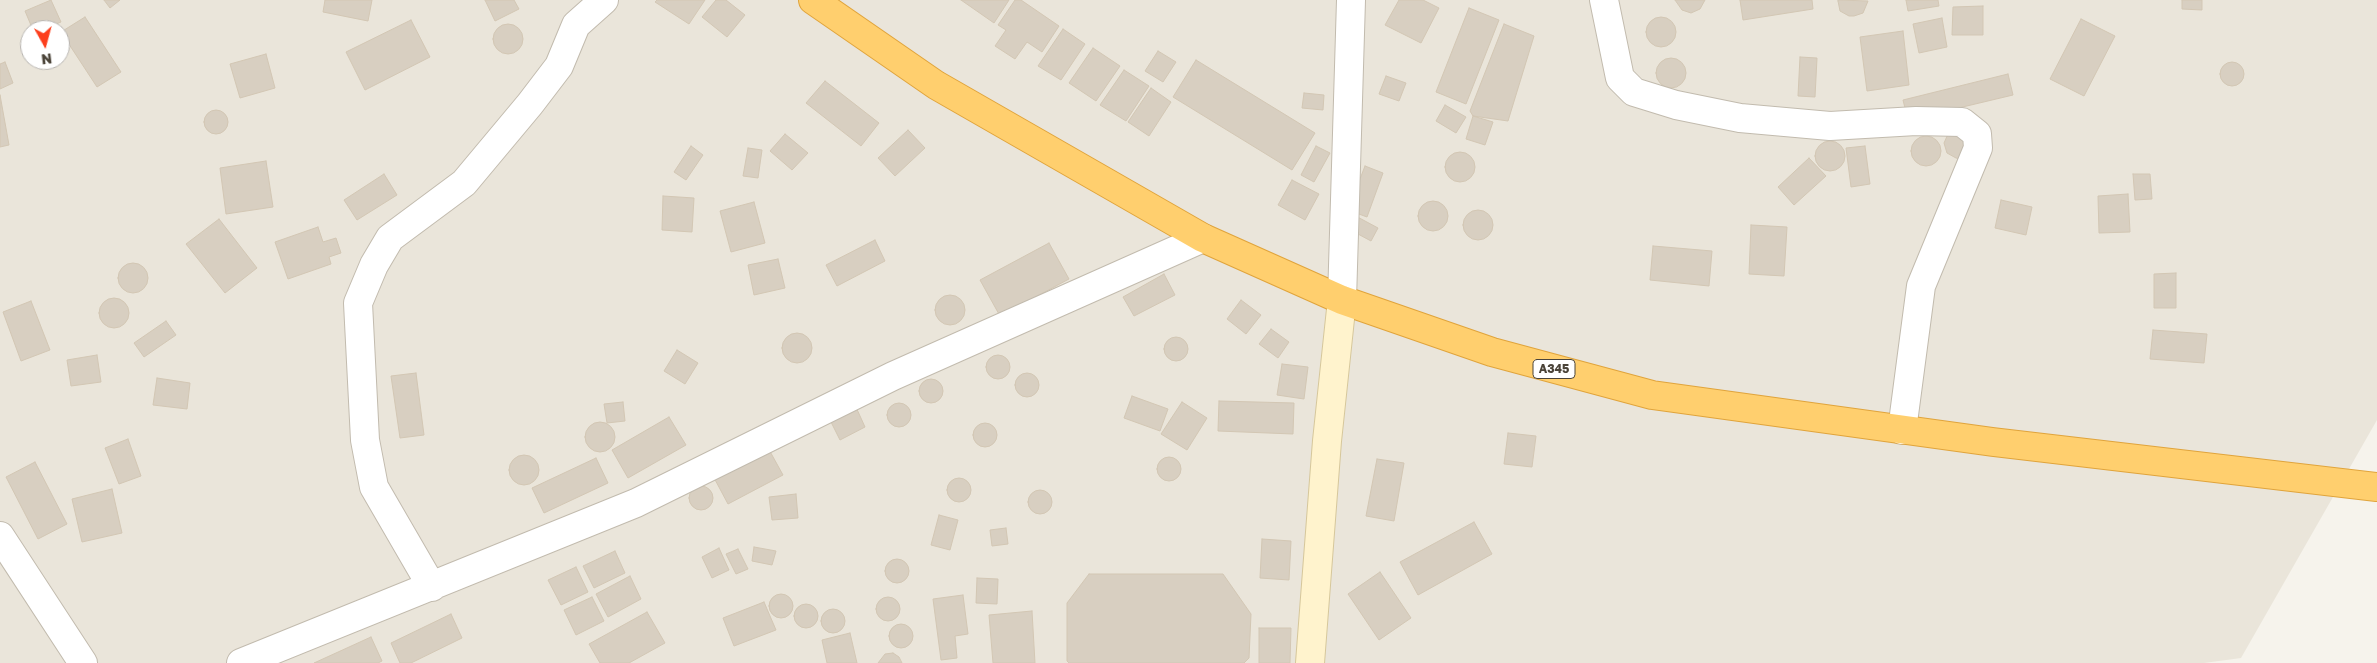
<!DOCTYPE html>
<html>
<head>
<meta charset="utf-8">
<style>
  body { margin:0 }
  #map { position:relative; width:2377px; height:663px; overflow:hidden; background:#f6f3ec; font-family:"Golos Text",sans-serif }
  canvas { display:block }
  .north { position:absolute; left:20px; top:20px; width:50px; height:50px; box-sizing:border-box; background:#fff; border:1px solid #b7b4b0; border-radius:50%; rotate:173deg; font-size:14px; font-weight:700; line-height:20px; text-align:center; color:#4b4439 }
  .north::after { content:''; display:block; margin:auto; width:18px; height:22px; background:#fc3f1d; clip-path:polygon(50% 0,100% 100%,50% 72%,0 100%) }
</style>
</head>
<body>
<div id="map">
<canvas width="2377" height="663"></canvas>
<div class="north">N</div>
</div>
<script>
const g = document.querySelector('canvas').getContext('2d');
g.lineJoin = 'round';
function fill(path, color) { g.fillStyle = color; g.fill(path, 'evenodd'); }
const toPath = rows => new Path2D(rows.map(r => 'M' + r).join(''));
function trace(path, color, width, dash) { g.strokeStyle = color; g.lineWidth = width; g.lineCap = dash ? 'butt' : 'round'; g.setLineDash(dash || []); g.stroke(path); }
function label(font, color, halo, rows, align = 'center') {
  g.font = font + ' "Golos Text",sans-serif'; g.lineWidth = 4; g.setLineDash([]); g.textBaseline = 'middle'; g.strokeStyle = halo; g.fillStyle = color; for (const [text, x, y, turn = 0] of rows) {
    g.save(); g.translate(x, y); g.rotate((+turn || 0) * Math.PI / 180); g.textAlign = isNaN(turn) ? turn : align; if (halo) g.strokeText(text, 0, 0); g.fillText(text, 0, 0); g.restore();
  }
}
fill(toPath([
  [0,0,2377,0,2377,420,2241,658,2204,663,0,663],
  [30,30,60,30,60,60,30,60]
]), '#eae5da');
const building = toPath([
  [51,0,61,22,41,30,33,30,25,11,51,0],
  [104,0,120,0,110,8,104,0],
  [325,0,372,0,368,21,323,12,325,0],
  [485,0,514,0,519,9,495,21,485,0],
  [657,0,705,0,689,24,655,2,657,0],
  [716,0,726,0,745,15,727,37,702,17,716,0],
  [961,0,1009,0,994,23,961,0],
  [1015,0,1021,0,1059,26,1042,52,1027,42,1015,59,995,46,1006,30,998,25,1015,0],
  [1399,0,1423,0,1439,8,1421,43,1385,25,1399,0],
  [1675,0,1705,0,1700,9,1691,13,1682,10,1675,0],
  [1740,0,1812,0,1813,9,1743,20,1740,0],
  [1906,0,1938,0,1939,6,1908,11,1906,0],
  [2182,0,2202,0,2202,10,2182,9,2182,0],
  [1838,1,1838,0,1868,1,1863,13,1854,16,1849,16,1840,11,1838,1],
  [1983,6,1983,35,1952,35,1953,7,1983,6],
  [1469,8,1499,20,1466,104,1436,92,1469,8],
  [85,17,121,72,97,87,61,32,85,17],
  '1646 32a15 15 0 1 1 30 0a15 15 0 1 1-30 0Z',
  [1942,18,1947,47,1919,53,1913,24,1942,18],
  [2081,19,2115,36,2084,96,2050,79,2081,19],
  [411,20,430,57,365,90,346,52,411,20],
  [1504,24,1534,36,1508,121,1473,116,1470,111,1504,24],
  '493 39a15 15 0 1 1 30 0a15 15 0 1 1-30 0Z',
  [1063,29,1085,44,1061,80,1038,66,1063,29],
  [1903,31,1909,85,1867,91,1860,37,1903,31],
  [1093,48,1120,66,1096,101,1069,83,1093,48],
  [1158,51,1176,62,1163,82,1145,71,1158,51],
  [266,54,275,88,240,98,230,64,266,54],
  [1800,57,1817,58,1815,97,1798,96,1800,57],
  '1656 73a15 15 0 1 1 30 0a15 15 0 1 1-30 0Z',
  [1196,60,1315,133,1292,170,1173,97,1196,60],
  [5,62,13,83,0,89,0,64,5,62],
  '2220 74a12 12 0 1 1 24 0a12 12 0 1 1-24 0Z',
  [1124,70,1149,86,1126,121,1100,105,1124,70],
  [2008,74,2013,95,1908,120,1903,100,2008,74],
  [1386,76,1406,83,1399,101,1379,94,1386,76],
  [825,81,879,123,861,146,806,103,825,81],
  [1151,88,1171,102,1149,136,1128,122,1151,88],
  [1304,93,1324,95,1323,110,1302,108,1304,93],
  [0,95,9,145,0,147,0,95],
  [1445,105,1466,117,1456,133,1436,121,1445,105],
  '204 122a12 12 0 1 1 24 0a12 12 0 1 1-24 0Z',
  [1473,116,1493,122,1485,145,1466,139,1473,116],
  [1962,129,1969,155,1961,159,1956,158,1947,153,1944,143,1948,134,1962,129],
  [908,130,925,148,895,176,878,158,908,130],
  [785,134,808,153,792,170,770,151,785,134],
  '1911 151a15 15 0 1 1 30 0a15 15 0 1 1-30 0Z',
  '1815 156a15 15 0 1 1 30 0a15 15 0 1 1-30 0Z',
  [691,146,703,155,686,180,674,172,691,146],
  [1316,146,1330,153,1314,182,1301,175,1316,146],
  [1865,146,1870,184,1851,187,1846,148,1865,146],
  [748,148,762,150,758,178,743,176,748,148],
  '1445 167a15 15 0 1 1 30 0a15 15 0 1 1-30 0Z',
  [1809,158,1826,176,1794,205,1778,187,1809,158],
  [266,161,273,207,226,214,220,168,266,161],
  [1365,166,1383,173,1367,217,1348,210,1365,166],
  [384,174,397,195,357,220,344,200,384,174],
  [2133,174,2150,174,2152,199,2135,200,2133,174],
  [1292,180,1319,194,1305,220,1278,205,1292,180],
  [2128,194,2130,232,2099,233,2098,196,2128,194],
  [663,196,694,198,692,232,662,230,663,196],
  [2001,200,2032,207,2026,235,1995,228,2001,200],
  '1418 216a15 15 0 1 1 30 0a15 15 0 1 1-30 0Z',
  [754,202,765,243,731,252,720,211,754,202],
  '1463 225a15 15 0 1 1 30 0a15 15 0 1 1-30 0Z',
  [1352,214,1378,228,1371,241,1345,227,1352,214],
  [219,219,257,268,225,293,186,244,219,219],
  [1751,225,1787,227,1784,276,1749,274,1751,225],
  [318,227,323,242,336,238,341,253,329,257,331,264,288,279,275,242,318,227],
  [875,240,885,261,837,286,826,265,875,240],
  [1049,243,1069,279,1000,316,980,280,1049,243],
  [1653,246,1712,251,1709,286,1650,280,1653,246],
  [778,259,785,288,754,295,748,265,778,259],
  '118 278a15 15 0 1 1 30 0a15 15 0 1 1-30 0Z',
  [2176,273,2176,308,2154,308,2154,274,2176,273],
  [1164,274,1175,295,1134,316,1123,297,1164,274],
  '935 310a15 15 0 1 1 30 0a15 15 0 1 1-30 0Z',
  '99 313a15 15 0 1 1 30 0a15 15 0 1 1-30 0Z',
  [1241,300,1261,315,1246,334,1227,319,1241,300],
  [31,301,50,350,21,361,3,312,31,301],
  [166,321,176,335,144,357,134,343,166,321],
  [1271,329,1289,342,1278,358,1259,344,1271,329],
  [2153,330,2207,334,2204,363,2150,359,2153,330],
  '782 348a15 15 0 1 1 30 0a15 15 0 1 1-30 0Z',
  '1164 349a12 12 0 1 1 24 0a12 12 0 1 1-24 0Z',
  [677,350,698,363,685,384,664,371,677,350],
  '986 367a12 12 0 1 1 24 0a12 12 0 1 1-24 0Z',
  [97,355,101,382,71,386,67,360,97,355],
  [1282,364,1308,367,1304,399,1277,395,1282,364],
  '1015 385a12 12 0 1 1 24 0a12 12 0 1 1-24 0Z',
  [416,373,424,435,400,438,391,376,416,373],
  [157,378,190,383,187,409,153,405,157,378],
  '919 391a12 12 0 1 1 24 0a12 12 0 1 1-24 0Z',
  [1132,396,1168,409,1160,431,1124,418,1132,396],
  [1219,401,1294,403,1293,434,1218,431,1219,401],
  [623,402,625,421,607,423,604,404,623,402],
  [1182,402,1207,418,1187,450,1161,434,1182,402],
  '887 415a12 12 0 1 1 24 0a12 12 0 1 1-24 0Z',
  [855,405,865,427,840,440,829,418,855,405],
  [669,417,686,445,628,478,612,450,669,417],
  '585 437a15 15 0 1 1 30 0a15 15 0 1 1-30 0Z',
  '973 435a12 12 0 1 1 24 0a12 12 0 1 1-24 0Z',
  [1508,433,1536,436,1532,467,1504,464,1508,433],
  [128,439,141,476,119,484,105,448,128,439],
  [767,446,783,475,728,504,712,474,767,446],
  '509 470a15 15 0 1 1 30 0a15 15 0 1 1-30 0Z',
  '1157 469a12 12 0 1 1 24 0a12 12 0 1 1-24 0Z',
  [596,458,608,483,544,513,532,488,596,458],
  [1377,459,1404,463,1394,521,1366,516,1377,459],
  [35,462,67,524,38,539,6,477,35,462],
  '947 490a12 12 0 1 1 24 0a12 12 0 1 1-24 0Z',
  '689 498a12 12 0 1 1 24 0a12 12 0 1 1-24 0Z',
  [112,489,122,533,82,542,72,499,112,489],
  '1028 502a12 12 0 1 1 24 0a12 12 0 1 1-24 0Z',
  [796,494,798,518,772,520,769,497,796,494],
  [939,515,958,520,950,550,931,545,939,515],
  [1474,522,1492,554,1418,595,1400,562,1474,522],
  [1006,528,1008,544,992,546,990,530,1006,528],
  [1262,539,1291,541,1289,580,1260,578,1262,539],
  [754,547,776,551,772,565,752,561,754,547],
  [719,548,729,570,712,578,702,557,719,548],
  [738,549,748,569,736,574,726,554,738,549],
  [615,551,625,573,594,588,583,566,615,551],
  '885 571a12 12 0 1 1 24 0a12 12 0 1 1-24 0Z',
  [576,567,588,592,561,605,548,580,576,567],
  [1380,572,1411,618,1379,640,1348,594,1380,572],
  [1089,574,1223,574,1251,614,1249,658,1244,663,1069,663,1067,661,1067,603,1089,574],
  [630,576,641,599,608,617,596,594,630,576],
  [977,578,998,579,997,604,976,603,977,578],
  '769 606a12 12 0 1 1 24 0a12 12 0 1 1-24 0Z',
  [963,595,968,634,955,636,957,658,941,660,933,599,963,595],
  [592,597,604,621,576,635,564,610,592,597],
  '876 609a12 12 0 1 1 24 0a12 12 0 1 1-24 0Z',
  [764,602,776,630,734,646,723,618,764,602],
  '794 616a12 12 0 1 1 24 0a12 12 0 1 1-24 0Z',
  '821 621a12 12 0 1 1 24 0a12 12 0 1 1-24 0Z',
  [1032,611,1035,663,993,663,989,615,1032,611],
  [647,612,665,643,629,663,600,663,589,644,647,612],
  [451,614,462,638,411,663,400,663,391,643,451,614],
  '889 636a12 12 0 1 1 24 0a12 12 0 1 1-24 0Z',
  [1259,628,1291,628,1290,663,1259,663,1259,628],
  [850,633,857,663,827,663,822,640,850,633],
  [371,637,382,661,378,663,314,663,371,637],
  [893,653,899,657,902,663,878,663,885,654,893,653]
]);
fill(building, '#d8cfc1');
trace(building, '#d3c7b4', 1);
const street = toPath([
  [1604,0,1620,78,1634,92,1676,105,1740,118,1830,126,1916,121,1962,122,1977,134,1978,148,1921,286,1902,430],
  [1342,300,1351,0],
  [0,536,83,663],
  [432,587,374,487,365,440,358,303,374,265,390,238,464,183,530,104,559,66,576,25,604,0],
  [241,663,636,503,893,376,1203,238]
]);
const secondary = toPath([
  [1310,663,1327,441,1342,300]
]);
const highway = toPath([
  [813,0,936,85,1203,238,1342,300,1492,352,1652,395,1993,442,2377,487]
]);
trace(street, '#c2bbae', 30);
trace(secondary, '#d6c79b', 30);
trace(highway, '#e0a43c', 30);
trace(street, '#fff', 28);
trace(secondary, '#fff3cd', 28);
trace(highway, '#ffcf6e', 28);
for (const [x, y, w] of [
  [1554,369,42]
]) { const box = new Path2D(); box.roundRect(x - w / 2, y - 9.5, w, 19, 4); g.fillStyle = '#fff'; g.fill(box); trace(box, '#4b4439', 1); }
label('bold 12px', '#4b4439', null, [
  ["A345",1554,369]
]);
</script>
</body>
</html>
